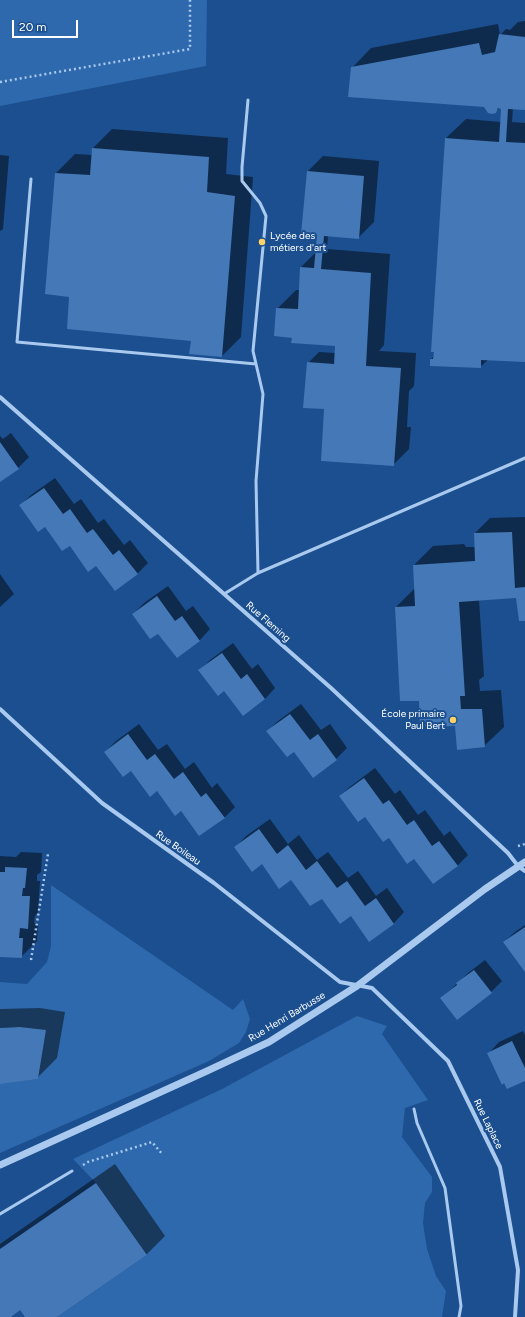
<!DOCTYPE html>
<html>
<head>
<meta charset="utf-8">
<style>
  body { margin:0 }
  #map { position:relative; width:525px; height:1317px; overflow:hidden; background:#1b4f8f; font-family:Figtree,sans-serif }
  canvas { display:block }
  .scale { position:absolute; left:12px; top:20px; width:66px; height:18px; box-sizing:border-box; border:2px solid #fff; border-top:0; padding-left:5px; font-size:12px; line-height:14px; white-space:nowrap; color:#fff; -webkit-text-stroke:3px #1b4f8f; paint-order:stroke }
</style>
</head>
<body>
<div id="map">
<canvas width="525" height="1317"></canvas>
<div class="scale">20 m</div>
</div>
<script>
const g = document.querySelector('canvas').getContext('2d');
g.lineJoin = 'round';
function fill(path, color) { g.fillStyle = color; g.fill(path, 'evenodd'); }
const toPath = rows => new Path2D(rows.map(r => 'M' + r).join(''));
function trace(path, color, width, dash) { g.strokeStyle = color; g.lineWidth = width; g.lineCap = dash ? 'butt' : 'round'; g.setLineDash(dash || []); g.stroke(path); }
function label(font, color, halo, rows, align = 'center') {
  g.font = font + ' Figtree,sans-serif'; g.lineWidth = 4; g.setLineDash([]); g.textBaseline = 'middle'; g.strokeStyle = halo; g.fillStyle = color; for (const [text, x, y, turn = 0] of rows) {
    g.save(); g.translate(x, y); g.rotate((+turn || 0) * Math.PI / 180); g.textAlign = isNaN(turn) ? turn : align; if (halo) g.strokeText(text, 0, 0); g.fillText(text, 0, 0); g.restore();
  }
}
fill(toPath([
  [0,0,207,0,206,66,0,106],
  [51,885,233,1010,243,999,250,1019,246,1032,239,1043,209,1061,0,1153,0,1083,38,1079,46,1031,20,1027,0,1028,0,982,27,984,47,962,51,946],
  [357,1016,387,1026,382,1034,428,1100,405,1108,402,1137,432,1177,432,1192,425,1203,423,1223,427,1249,436,1276,446,1291,442,1317,57,1317,147,1255,96,1183,73,1159,222,1089]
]), '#2e69ad');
fill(toPath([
  [525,21,525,109,513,108,512,122,525,123,525,361,489,359,480,367,431,359,434,356,446,138,466,119,501,122,502,109,500,107,495,112,487,106,352,68,371,48,498,24,500,35,506,29,510,30,518,22],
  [112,129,228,138,226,174,253,177,241,337,222,356,192,340,70,297,56,173,75,154,92,155,93,148],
  [0,155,9,156,3,229,0,231],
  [323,156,379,161,374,222,358,238,328,235,327,249,390,254,384,345,379,351,416,353,414,386,409,391,407,427,411,427,409,449,393,465,325,408,308,363,319,352,335,353,336,345,293,337,277,309,296,290,300,290,301,267,316,252,318,236,308,171],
  [11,433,29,457,18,468,0,481,0,436,3,439],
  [55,478,74,504,81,499,98,523,104,519,124,545,130,540,148,563,137,574,97,565,20,506,31,495],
  [525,517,525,620,517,597,479,600,484,676,479,680,480,691,501,690,504,727,484,746,456,725,420,700,396,607,415,588,414,565,433,546,464,544,466,547,475,547,475,533,490,518],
  [0,574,14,594,0,607],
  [168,586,186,611,193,606,210,629,200,640,177,657,158,632,133,614,144,603],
  [233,643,252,669,258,664,275,688,265,699,225,690,200,670,210,660],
  [301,704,321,730,330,724,347,748,336,759,313,777,294,751,267,731,278,721],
  [139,724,158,750,167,744,185,769,194,762,212,788,217,783,235,807,224,818,181,810,158,790,105,752,116,741],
  [375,768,395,794,400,790,418,815,425,810,444,836,450,831,468,855,458,865,433,883,414,858,365,816,340,796,351,786],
  [270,819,288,844,299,835,317,860,328,852,348,878,358,871,376,896,387,888,404,912,394,923,370,940,351,915,236,847,246,836],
  [21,852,42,853,41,872,37,875,37,881,40,881,38,912,35,916,34,923,38,923,37,941,21,957,0,956,0,856,16,857],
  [525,925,525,970,504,942,515,932],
  [485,960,502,981,491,992,441,999,468,973],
  [40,1008,65,1012,57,1058,37,1078,0,1083,0,1009],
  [523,1031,525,1035,525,1080,489,1053,499,1042],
  [115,1164,165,1236,146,1255,56,1317,26,1317,20,1309,9,1317,0,1317,0,1244]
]), '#0007');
fill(toPath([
  [499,34,525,37,525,110,508,109,506,142,525,143,525,362,481,360,481,368,430,366,430,359,433,359,434,352,431,352,445,138,499,142,501,109,498,108,496,113,492,114,488,113,484,107,348,97,351,67,479,43,482,55,495,52],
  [92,148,209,157,207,192,235,196,222,357,189,354,191,341,67,329,69,297,45,294,55,173,90,175],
  [307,171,364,176,359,239,324,236,321,269,371,273,366,366,401,368,394,466,321,461,324,409,303,408,307,362,334,364,335,346,291,343,292,338,274,336,276,308,298,309,300,267,314,268,317,235,301,234],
  [0,442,19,469,0,482],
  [44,488,63,514,70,509,87,533,93,529,113,555,119,550,138,574,115,591,96,566,88,572,70,546,62,551,45,527,38,532,19,505],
  [512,532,515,588,525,587,525,621,519,621,516,598,459,602,465,696,460,696,461,709,482,709,485,747,457,750,455,726,420,727,419,701,400,701,395,607,415,606,413,565,475,561,474,533],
  [157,596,175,621,182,616,200,641,177,658,158,634,150,639,132,614],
  [222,653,241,679,247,674,265,699,243,716,224,691,218,696,198,670],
  [290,714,310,740,318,734,337,760,313,778,294,752,287,757,266,731],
  [128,734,147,760,155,754,174,779,183,772,201,797,206,793,225,818,199,836,181,811,175,816,157,791,150,797,131,771,123,777,104,752],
  [364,778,383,804,389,800,407,825,414,820,432,846,439,841,458,866,433,884,414,859,407,864,389,838,383,842,365,817,358,822,339,796],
  [259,829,277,854,288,845,306,870,317,861,337,888,347,881,365,906,376,898,394,924,369,942,351,916,340,924,322,899,310,906,291,880,279,889,262,864,252,872,234,847],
  [5,867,27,868,25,888,23,888,22,896,30,896,28,929,20,928,19,938,23,938,22,958,0,957,0,872,5,872],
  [525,927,525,972,503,942],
  [474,970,492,993,457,1020,440,998,457,985,456,983],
  [20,1027,46,1030,38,1079,0,1084,0,1028],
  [512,1041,525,1068,525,1081,507,1089,504,1083,502,1085,487,1053],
  [96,1183,147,1255,57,1317,25,1317,20,1310,11,1317,0,1317,0,1249]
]), '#4478b7');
trace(toPath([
  [0,82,190,49,190,0],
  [518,846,525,844],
  [31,960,48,854],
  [83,1165,88,1162,152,1142,163,1155]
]), '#a9c9ee', 2.5, [2, 3]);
trace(toPath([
  [248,100,242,167,242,181,260,203,266,216,253,351,263,394,256,481,258,573],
  [31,179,17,342,256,364],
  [224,594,258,573,525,458],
  [414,1109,417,1123,445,1188,461,1306,459,1317],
  [0,1214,72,1171]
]), '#a9c9ee', 3);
trace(toPath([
  [0,397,331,688,508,853,518,866,525,871],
  [0,709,102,803,214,883,340,982,372,988,448,1061,500,1167,518,1270,515,1317]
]), '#a9c9ee', 4);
trace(toPath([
  [0,1165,207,1071,269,1042,357,986,485,889,525,862]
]), '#a9c9ee', 7);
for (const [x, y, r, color] of [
  [262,242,4,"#ffd166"],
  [453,720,4,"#ffd166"]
]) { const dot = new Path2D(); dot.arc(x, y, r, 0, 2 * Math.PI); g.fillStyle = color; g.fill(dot); trace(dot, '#1b4f8f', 1.5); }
label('10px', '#fff', '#1b4f8f', [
  ["Lycée des",270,236],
  ["métiers d'art",270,248],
  ["École primaire",445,714,"right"],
  ["Paul Bert",445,726,"right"]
], 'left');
label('10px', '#fff', '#1b4f8f', [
  ["Rue Fleming",268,622,41],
  ["Rue Boileau",178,848,35],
  ["Rue Henri Barbusse",287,1017,-31],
  ["Rue Laplace",488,1124,64]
]);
</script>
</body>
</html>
